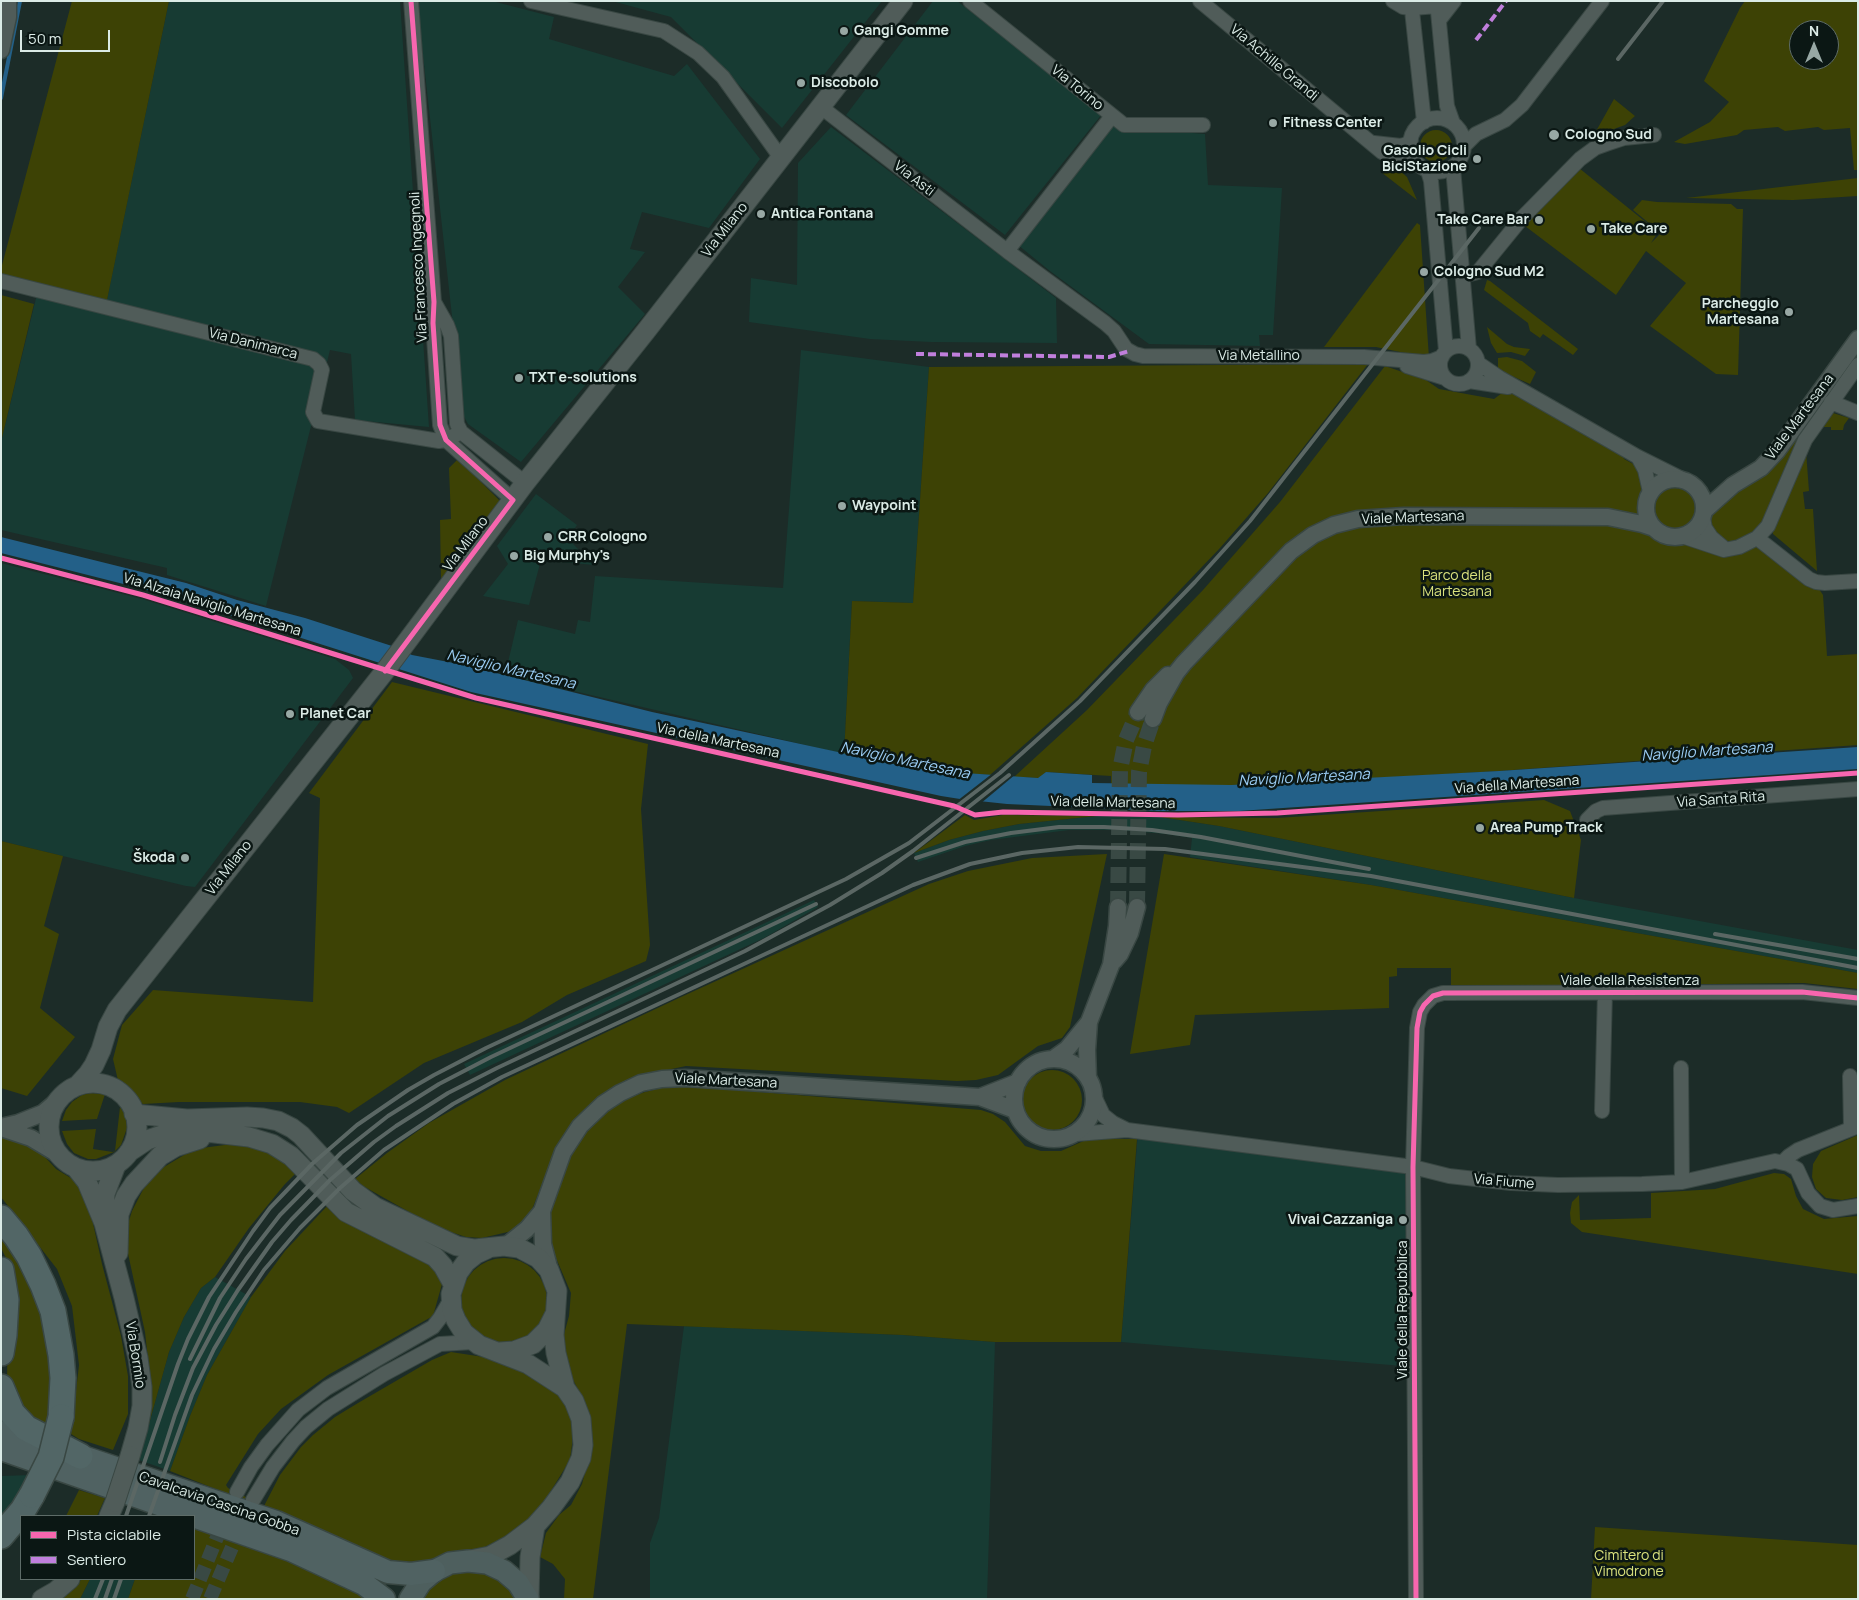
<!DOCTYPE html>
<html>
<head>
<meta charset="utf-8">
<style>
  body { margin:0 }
  #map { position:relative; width:1859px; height:1600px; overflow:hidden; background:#1c2c28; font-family:Manrope,sans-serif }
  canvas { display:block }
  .frame { position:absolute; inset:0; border:2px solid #dbebe6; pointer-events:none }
  .legend { position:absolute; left:20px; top:1515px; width:175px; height:65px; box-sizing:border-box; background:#0b1714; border:1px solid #5e6c68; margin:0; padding:6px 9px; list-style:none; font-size:15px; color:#dbebe6 }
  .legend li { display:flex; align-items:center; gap:10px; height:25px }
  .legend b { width:25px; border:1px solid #5e6c68 }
  .north { position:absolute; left:1789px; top:20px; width:50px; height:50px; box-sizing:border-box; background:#0b1714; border:1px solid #5e6c68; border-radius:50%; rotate:0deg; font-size:14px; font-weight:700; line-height:20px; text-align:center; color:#dbebe6 }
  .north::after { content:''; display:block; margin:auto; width:18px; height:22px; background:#98a8a4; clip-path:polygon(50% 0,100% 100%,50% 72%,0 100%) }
  .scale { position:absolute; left:20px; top:30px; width:90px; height:22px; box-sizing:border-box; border:2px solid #dbebe6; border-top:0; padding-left:6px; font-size:15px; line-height:18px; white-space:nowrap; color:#dbebe6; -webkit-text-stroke:4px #0b1714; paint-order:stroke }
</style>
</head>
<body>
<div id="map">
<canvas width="1859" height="1600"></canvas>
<div class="frame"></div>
<ul class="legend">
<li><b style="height:6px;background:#f766af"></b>Pista ciclabile</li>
<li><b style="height:6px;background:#c07fdc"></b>Sentiero</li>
</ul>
<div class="north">N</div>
<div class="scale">50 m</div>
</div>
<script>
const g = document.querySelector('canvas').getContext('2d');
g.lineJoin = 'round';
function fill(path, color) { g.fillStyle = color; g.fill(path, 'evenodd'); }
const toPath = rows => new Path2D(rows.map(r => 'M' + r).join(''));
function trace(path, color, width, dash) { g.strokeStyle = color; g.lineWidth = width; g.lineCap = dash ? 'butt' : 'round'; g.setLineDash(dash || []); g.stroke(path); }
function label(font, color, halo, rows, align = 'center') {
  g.font = font + ' Manrope,sans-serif'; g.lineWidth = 5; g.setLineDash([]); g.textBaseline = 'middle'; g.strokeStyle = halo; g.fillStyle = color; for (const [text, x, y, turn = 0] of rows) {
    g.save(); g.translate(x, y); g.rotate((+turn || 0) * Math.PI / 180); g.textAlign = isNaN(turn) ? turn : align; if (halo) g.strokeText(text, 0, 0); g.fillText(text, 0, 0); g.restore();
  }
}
fill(toPath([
  [169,1,400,1,429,427,355,420,351,354,330,350,266,606,167,575,167,568,1,530,1,442,39,286,107,299],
  [417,1,492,1,554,17,549,39,674,76,687,64,760,159,709,228,642,212,630,249,645,252,618,287,645,314,521,462,468,424,463,415],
  [612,1,882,1,782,128,671,17],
  [933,1,957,1,1102,114,1005,235,846,115],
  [1112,122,1128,128,1205,134,1208,185,1282,188,1273,335,1259,335,1260,346,1149,344,1050,271,1018,245,1078,172],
  [831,127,1056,298,1057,343,931,342,870,339,749,322,751,278,797,285,798,163],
  [801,350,929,367,913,603,852,601,844,754,505,675,518,620,575,634,578,620,590,622,595,576,783,588],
  [536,494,577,525,568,539,594,565,541,560,529,605,483,596,508,564,497,546],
  [1,563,142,599,335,659,349,670,353,678,195,887,186,886,1,841],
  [1097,816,1160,817,1219,826,1574,898,1858,950,1858,973,1371,885,1190,857,1192,838,1166,834,1120,830,1069,830,991,840,965,846,918,862,914,853,949,840,983,831,1019,824],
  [814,900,818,907,764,938,470,1075,464,1064],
  [1138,1132,1413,1167,1414,1367,1121,1342],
  [215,1277,251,1297,207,1375,190,1416,170,1471,139,1460,169,1352,184,1317,201,1288],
  [684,1326,903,1335,995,1342,987,1599,650,1599,650,1543,659,1518],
  [32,1475,1,1517,1,1476],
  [90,1579,135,1579,128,1599,80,1599]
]), '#173b33');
fill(toPath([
  [72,1,169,1,107,300,39,286,1,274,1,269],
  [1745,1,1858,1,1858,170,1854,170,1850,128,1824,130,1818,127,1785,131,1778,127,1744,130,1737,135,1685,144,1674,142,1710,122,1729,102,1704,81,1740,8],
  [1799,30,1829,30,1829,60,1799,60],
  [1614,99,1635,116,1625,125,1597,135,1595,133],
  '1420 146a16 16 0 1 1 32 0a16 16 0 1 1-32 0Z',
  [1384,166,1398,169,1407,177,1417,200,1381,172],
  [1579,168,1658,232,1651,243,1661,233,1633,210,1642,200,1657,202,1731,204,1737,209,1743,209,1738,375,1716,374,1650,326,1686,283,1646,251,1616,295,1525,226],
  [1858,178,1858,196,1793,200,1686,198],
  [1417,223,1420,225,1429,358,1376,347,1324,347],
  [1487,280,1490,281,1578,349,1573,355,1543,334,1540,338,1530,331,1528,323,1484,290],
  [1,295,34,304,1,442],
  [1487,327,1507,344,1514,347,1530,349,1525,356,1511,352,1497,353,1491,343],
  [1858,339,1858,365,1805,440,1757,538,1815,583,1823,595,1827,656,1858,654,1858,745,1499,771,1272,784,1192,786,1111,784,1111,776,1046,772,1039,778,1014,777,1087,710,1203,590,1280,502,1385,366,1426,380,1439,389,1494,399,1506,390,1622,453,1624,459,1643,469,1650,492,1644,506,1654,531,1687,538,1726,550,1703,518,1751,475],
  [1507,357,1522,361,1536,372,1530,384,1498,370,1498,358],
  [1368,364,1268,493,1220,548,1077,698,990,775,936,771,844,754,852,601,913,603,929,367],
  [1833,413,1849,418,1844,425,1843,430,1831,430,1831,427,1822,427],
  [1806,451,1809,491,1803,492,1805,509,1813,509,1817,571,1773,534,1773,530],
  [458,459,500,501,441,580,440,520,451,519,449,468],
  '1655 508a20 20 0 1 1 40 0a20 20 0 1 1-40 0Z',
  [392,682,648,744,641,809,650,945,646,961,567,995,522,1022,424,1063,349,1113,337,1107,300,1102,179,1102,143,1104,120,1089,113,1059,122,1025,153,990,313,1002,320,798,309,793],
  [1544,800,1570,811,1581,840,1574,898,1219,826,1160,817,1277,818],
  [965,815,974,820,1003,815,1097,816,1019,824,983,831,949,840,914,853],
  [1,841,63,856,44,926,59,934,40,1008,75,1037,27,1096,1,1088],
  [1107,854,1070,1027,1062,1038,1038,1046,998,1075,976,1080,957,1081,686,1066,638,1076,607,1091,587,1108,556,1149,533,1207,528,1218,512,1231,482,1238,466,1237,436,1227,363,1186,355,1179,387,1153,429,1123,505,1080,681,997,929,884,968,871,1032,858],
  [1164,854,1371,885,1858,973,1858,989,1804,983,1451,987,1451,968,1397,968,1397,976,1389,977,1389,1008,1195,1015,1190,1045,1130,1054],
  '1022 1100a30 30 0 1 1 60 0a30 30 0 1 1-60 0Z',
  [674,1085,981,1110,993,1114,1005,1122,1025,1146,1041,1151,1061,1151,1088,1139,1137,1139,1121,1342,995,1342,903,1335,627,1324,593,1599,564,1599,565,1579,553,1564,540,1557,546,1533,559,1515,571,1505,582,1484,592,1446,587,1407,567,1368,561,1345,569,1316,571,1293,553,1251,548,1230,550,1215,573,1150,591,1126,613,1106,628,1098,645,1092],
  [90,1093,105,1094,97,1119,62,1121,66,1110,72,1102,82,1095],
  [120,1107,126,1116,127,1128,121,1145,114,1152,96,1159,88,1159,74,1153,67,1144,62,1131,96,1129,93,1149,113,1152,115,1151],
  [1858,1135,1858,1197,1842,1200,1826,1198,1816,1189,1812,1177,1813,1164,1821,1151],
  [1,1137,26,1144,45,1157,56,1169,79,1183,87,1196,102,1264,121,1336,128,1376,128,1414,113,1450,79,1439,71,1434,79,1365,72,1306,57,1269,1,1197],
  [240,1143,261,1146,299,1170,285,1184,249,1228,215,1277,201,1288,184,1317,169,1352,149,1424,149,1368,145,1332,127,1249,127,1227,132,1211,147,1182,164,1167,194,1149],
  [1774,1173,1784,1174,1791,1179,1796,1196,1803,1209,1824,1219,1858,1216,1858,1274,1582,1232,1571,1223,1570,1213,1572,1202,1579,1195,1580,1220,1651,1218,1651,1193,1715,1189],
  [328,1205,432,1264,441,1279,442,1284,433,1316,328,1375,281,1409,258,1434,226,1485,228,1488,264,1506,280,1475,301,1447,313,1435,335,1417,358,1403,432,1360,451,1352,503,1360,530,1369,566,1401,574,1429,570,1460,539,1510,510,1534,481,1549,451,1552,418,1566,387,1565,289,1518,170,1471,190,1416,207,1375,251,1297,285,1251],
  [1,1236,21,1261,40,1309,51,1356,49,1428,35,1422,17,1402,7,1381,9,1264,1,1248],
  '461 1301a43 43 0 1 1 86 0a43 43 0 1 1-86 0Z',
  [79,1490,105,1498,97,1516,66,1516],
  [1595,1527,1858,1545,1858,1599,1591,1599],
  [194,1528,305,1564,368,1599,128,1599,135,1579,194,1579],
  [472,1570,493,1575,510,1588,517,1599,420,1599,432,1584,450,1573],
  [82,1579,90,1579,80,1599,61,1599]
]), '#3d4205');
fill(toPath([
  [1,537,186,583,237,600,305,618,392,646,412,655,464,665,652,712,903,766,936,771,1038,778,1046,772,1092,775,1092,783,1231,785,1499,771,1858,747,1858,769,1239,811,1160,811,1007,804,960,799,941,796,471,692,163,594,1,553]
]), '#236088');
fill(toPath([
  [993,773,1016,774,980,804,957,801]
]), '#1c2c28');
trace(toPath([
  [1,98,20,1]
]), '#236088', 4);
trace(toPath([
  [192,1599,224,1520],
  [210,1599,241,1526]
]), '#394944', 14, [14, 7]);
trace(toPath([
  [1118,907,1120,770,1126,740,1138,712],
  [1137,907,1139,772,1144,746,1153,719]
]), '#394944', 16, [16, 8]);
const minor = toPath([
  [411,1,434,302,433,323,440,425,446,440,513,500],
  [531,1,664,31,698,53,723,77,781,158],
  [970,1,1124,125,1203,125],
  [1200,1,1382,152,1390,156,1417,164],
  [1393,1,1403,7,1412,8,1438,6],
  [1411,1,1424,122],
  [1437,1,1447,106,1453,123],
  [1440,19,1454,1],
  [821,107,1007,251,1105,323,1114,331,1126,349,1135,354,1143,356,1364,357,1424,362,1432,361,1442,357],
  '1410 145a27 27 0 1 1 54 0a27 27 0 1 1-54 0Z',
  [1374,143,1401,146,1407,144,1411,140],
  [1464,146,1476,134,1505,120,1522,105,1602,1],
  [1453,168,1469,349],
  [1428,171,1431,181,1446,351],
  [1007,251,1112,116],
  [1462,276,1478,272,1522,218,1580,159,1595,148,1609,143,1624,138,1654,135],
  [1,281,313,359,319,364,322,370,313,412,318,421,439,441,446,440,461,432],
  [434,302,447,325,451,336,457,424,461,432,525,483],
  '1440 365a19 19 0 1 1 38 0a19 19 0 1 1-38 0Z',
  [1478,363,1500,378,1638,457,1682,479],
  [1407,366,1445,378],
  [1469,381,1508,387],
  [1831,402,1858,413],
  [1638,457,1645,470,1650,492],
  [1703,518,1705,528,1711,537,1724,548],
  [1682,536,1724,550,1739,547,1757,538,1768,526,1805,440,1858,365],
  [1757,538,1809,579,1816,582,1825,583,1858,581],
  [1587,820,1596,811,1603,808,1858,789],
  [1681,1068,1682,1182],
  [1850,1076,1851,1129],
  [1095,1098,1103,1115,1113,1123,1127,1130],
  [1602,1111,1605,992],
  [1076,1134,1127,1130,1413,1167,1449,1176,1511,1183,1558,1185,1642,1184,1682,1182,1775,1161,1788,1164,1797,1169,1808,1193,1820,1206,1833,1210,1858,1206],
  [1783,1162,1789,1156,1798,1150,1858,1126],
  [237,1492,251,1467,267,1445,298,1410,327,1388,433,1327,440,1318,451,1299],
  [253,1500,273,1467,293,1441,306,1427,328,1409,384,1374,440,1344,473,1342],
  [1416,1599,1413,1167,1417,1028,1420,1012,1424,1005,1433,996,1443,993,1802,992,1858,998]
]);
const tertiary = toPath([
  [1,50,8,17,8,1],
  '1646 508a29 29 0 1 1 58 0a29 29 0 1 1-58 0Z',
  [1705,510,1733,485,1761,468,1777,451,1858,339],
  [1138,712,1153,690,1168,675],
  [1153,719,1159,703,1176,673,1184,663,1291,551,1313,535,1334,525,1358,519,1404,516,1608,517,1642,524,1654,528],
  [1114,961,1120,954,1130,933,1137,907],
  '1014 1099a40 40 0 1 1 80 0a40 40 0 1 1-80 0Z',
  [1053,1059,1067,1049,1089,1022],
  [1088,1078,1087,1050,1089,1022,1111,965,1117,926,1118,907],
  [980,1097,1018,1082],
  [1,1127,18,1123,43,1113,56,1102],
  [1,1128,31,1138,56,1153],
  [506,1246,527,1229,542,1211],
  [550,1271,543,1244,542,1211,563,1152,580,1126,603,1104,620,1093,641,1083,662,1079,685,1078,980,1097,1015,1110]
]);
const secondary = toPath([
  '49 1127a44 44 0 1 1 88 0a44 44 0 1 1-88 0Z',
  [77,1086,88,1074,94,1065,101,1050,108,1027,117,1010,385,671,525,483,646,331,903,1],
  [134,1114,187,1119,247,1117,263,1118,278,1121,292,1128,301,1135,353,1191,375,1207,457,1246,475,1249,504,1246,519,1248,538,1258,549,1270,557,1291,554,1335,556,1353,565,1388,574,1401,581,1419,583,1445,581,1458,570,1482,551,1508,535,1526,510,1545,490,1556,470,1560],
  [129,1152,147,1140,165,1134,206,1132,249,1137,272,1144,291,1156,346,1212,435,1257,443,1266,453,1284],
  [76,1168,87,1182,104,1223,124,1298,138,1358,142,1387,142,1406,138,1428,130,1456],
  [104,1217,105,1194,116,1165],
  [489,1248,476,1254,466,1262,458,1273,451,1294,452,1310,456,1320,464,1333,479,1345,528,1364,565,1388],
  [118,1253,119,1214,126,1196,134,1184,160,1156,175,1147,200,1139],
  [500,1352,514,1351,533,1344,547,1330,554,1316],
  [109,1516,115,1502],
  [42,1599,56,1591,70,1579],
  [529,1599,530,1557,535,1526]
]);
const primary = toPath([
  [410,1599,421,1582,434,1571,450,1563,468,1561,487,1563,504,1571,518,1583,528,1599]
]);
const trunk = toPath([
  [1,1432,80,1456,276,1522,388,1572,411,1574,434,1571],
  [1,1449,291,1550,364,1584,384,1599]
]);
const motorway = toPath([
  [1,1218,16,1236,29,1256,43,1285,53,1311,61,1355,63,1378,61,1417],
  [1,1270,6,1300,4,1335,1,1353],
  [1,1387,12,1413,26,1428,80,1456],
  [1,1536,23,1510,32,1495]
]);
trace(minor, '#394743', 16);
trace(tertiary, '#394743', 19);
trace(secondary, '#394743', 21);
trace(primary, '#394743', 24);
trace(trunk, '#394743', 25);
trace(motorway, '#394743', 28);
trace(minor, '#505c59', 14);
trace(tertiary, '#505c59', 16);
trace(secondary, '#505c59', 19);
trace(primary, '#4e5f5e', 21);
trace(trunk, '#506262', 22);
trace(motorway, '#526666', 25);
trace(toPath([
  [1618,59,1663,1],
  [916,858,965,842,1011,833,1059,827,1104,827,1152,830,1201,837,1369,869],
  [1715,934,1858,959],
  [190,1359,220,1298,246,1259,280,1215,341,1153,388,1116,439,1084,491,1057,816,904],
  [160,1462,175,1415,193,1368,216,1325,238,1290,272,1242,291,1220,330,1180,374,1142,396,1126,448,1093,497,1068,745,951,830,905,882,873,913,851,1009,775],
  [126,1516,178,1364,188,1339,209,1297,253,1231,270,1208,312,1164,357,1125,408,1090,434,1075,486,1048,846,879,909,843,1000,773,1080,701,1195,582,1250,521,1479,228],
  [149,1516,192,1395,214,1349,236,1312,264,1270,300,1228,340,1188,384,1150,453,1104,502,1077,913,885,970,864,1022,853,1078,847,1165,849,1371,876,1858,968],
  [95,1599,103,1579],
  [105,1599,112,1579],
  [114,1599,121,1579]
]), '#5b6764', 4);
const secondaryBridge = toPath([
  [115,1502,130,1456]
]);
const motorwayBridge = toPath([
  [32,1495,51,1457,61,1417]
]);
trace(secondaryBridge, '#394743', 21, []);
trace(motorwayBridge, '#394743', 28, []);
trace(secondaryBridge, '#505c59', 19);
trace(motorwayBridge, '#526666', 25);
trace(toPath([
  [1476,40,1506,1],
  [916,354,1109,357,1129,351]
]), '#c07fdc', 4, [8, 4]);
trace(toPath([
  [1,558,143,595,476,698,954,806,975,815,1003,812,1178,815,1277,813,1858,773],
  [385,671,513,500,446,440,440,425,433,323,434,302,411,1],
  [1416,1599,1413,1167,1417,1028,1420,1012,1424,1005,1433,996,1443,993,1802,992,1858,998]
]), '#f766af', 5);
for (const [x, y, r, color] of [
  [844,31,5,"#98a8a4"],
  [801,83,5,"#98a8a4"],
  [1273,123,5,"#98a8a4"],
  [1554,135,6,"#98a8a4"],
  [1477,159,5,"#98a8a4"],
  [761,214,5,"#98a8a4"],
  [1539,220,5,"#98a8a4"],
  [1591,229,5,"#98a8a4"],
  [1424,272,5,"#98a8a4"],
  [1789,312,5,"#98a8a4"],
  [519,378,5,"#98a8a4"],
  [842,506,5,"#98a8a4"],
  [548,537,5,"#98a8a4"],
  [514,556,5,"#98a8a4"],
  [290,714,5,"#98a8a4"],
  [1480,828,5,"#98a8a4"],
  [185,858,5,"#98a8a4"],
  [1403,1220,5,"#98a8a4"]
]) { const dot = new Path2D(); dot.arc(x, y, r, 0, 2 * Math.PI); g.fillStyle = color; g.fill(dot); trace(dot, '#0b1714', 2); }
label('bold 14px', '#dbebe6', '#0b1714', [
  ["Gangi Gomme",854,31],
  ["Discobolo",811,83],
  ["Fitness Center",1283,123],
  ["Cologno Sud",1565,135],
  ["Gasolio Cicli",1467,151,"right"],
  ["BiciStazione",1467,167,"right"],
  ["Antica Fontana",771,214],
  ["Take Care Bar",1529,220,"right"],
  ["Take Care",1601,229],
  ["Cologno Sud M2",1434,272],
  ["Parcheggio",1779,304,"right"],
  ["Martesana",1779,320,"right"],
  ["TXT e-solutions",529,378],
  ["Waypoint",852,506],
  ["CRR Cologno",558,537],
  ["Big Murphy's",524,556],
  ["Planet Car",300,714],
  ["Area Pump Track",1490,828],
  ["Škoda",175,858,"right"],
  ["Vivai Cazzaniga",1393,1220,"right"]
], 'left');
label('14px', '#dbebe6', '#0b1714', [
  ["Via Achille Grandi",1274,63,40],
  ["Via Torino",1077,88,39],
  ["Via Asti",914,179,38],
  ["Via Milano",725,230,-52],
  ["Via Francesco Ingegnoli",419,267,-93],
  ["Via Danimarca",253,344,14],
  ["Via Metallino",1259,356],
  ["Viale Martesana",1800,417,-53],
  ["Viale Martesana",1413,518,-2],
  ["Via Milano",466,544,-53],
  ["Via Alzaia Naviglio Martesana",212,605,17],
  ["Via della Martesana",718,741,12],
  ["Via della Martesana",1517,785,-4],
  ["Via Santa Rita",1721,800,-4],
  ["Via della Martesana",1113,803,1],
  ["Via Milano",229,868,-52],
  ["Viale della Resistenza",1630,981],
  ["Viale Martesana",726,1081,3],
  ["Via Fiume",1504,1182,5],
  ["Viale della Repubblica",1403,1310,-90],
  ["Via Bormio",135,1355,81],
  ["Cavalcavia Cascina Gobba",219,1504,19]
]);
label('14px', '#dae27d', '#0b1714', [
  ["Parco della",1457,576],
  ["Martesana",1457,592],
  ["Cimitero di",1629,1556],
  ["Vimodrone",1629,1572]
]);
label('italic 15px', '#9bcdf4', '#0b1714', [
  ["Naviglio Martesana",511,670,13],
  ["Naviglio Martesana",1707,752,-4],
  ["Naviglio Martesana",905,761,12],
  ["Naviglio Martesana",1304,778,-3]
]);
</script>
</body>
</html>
